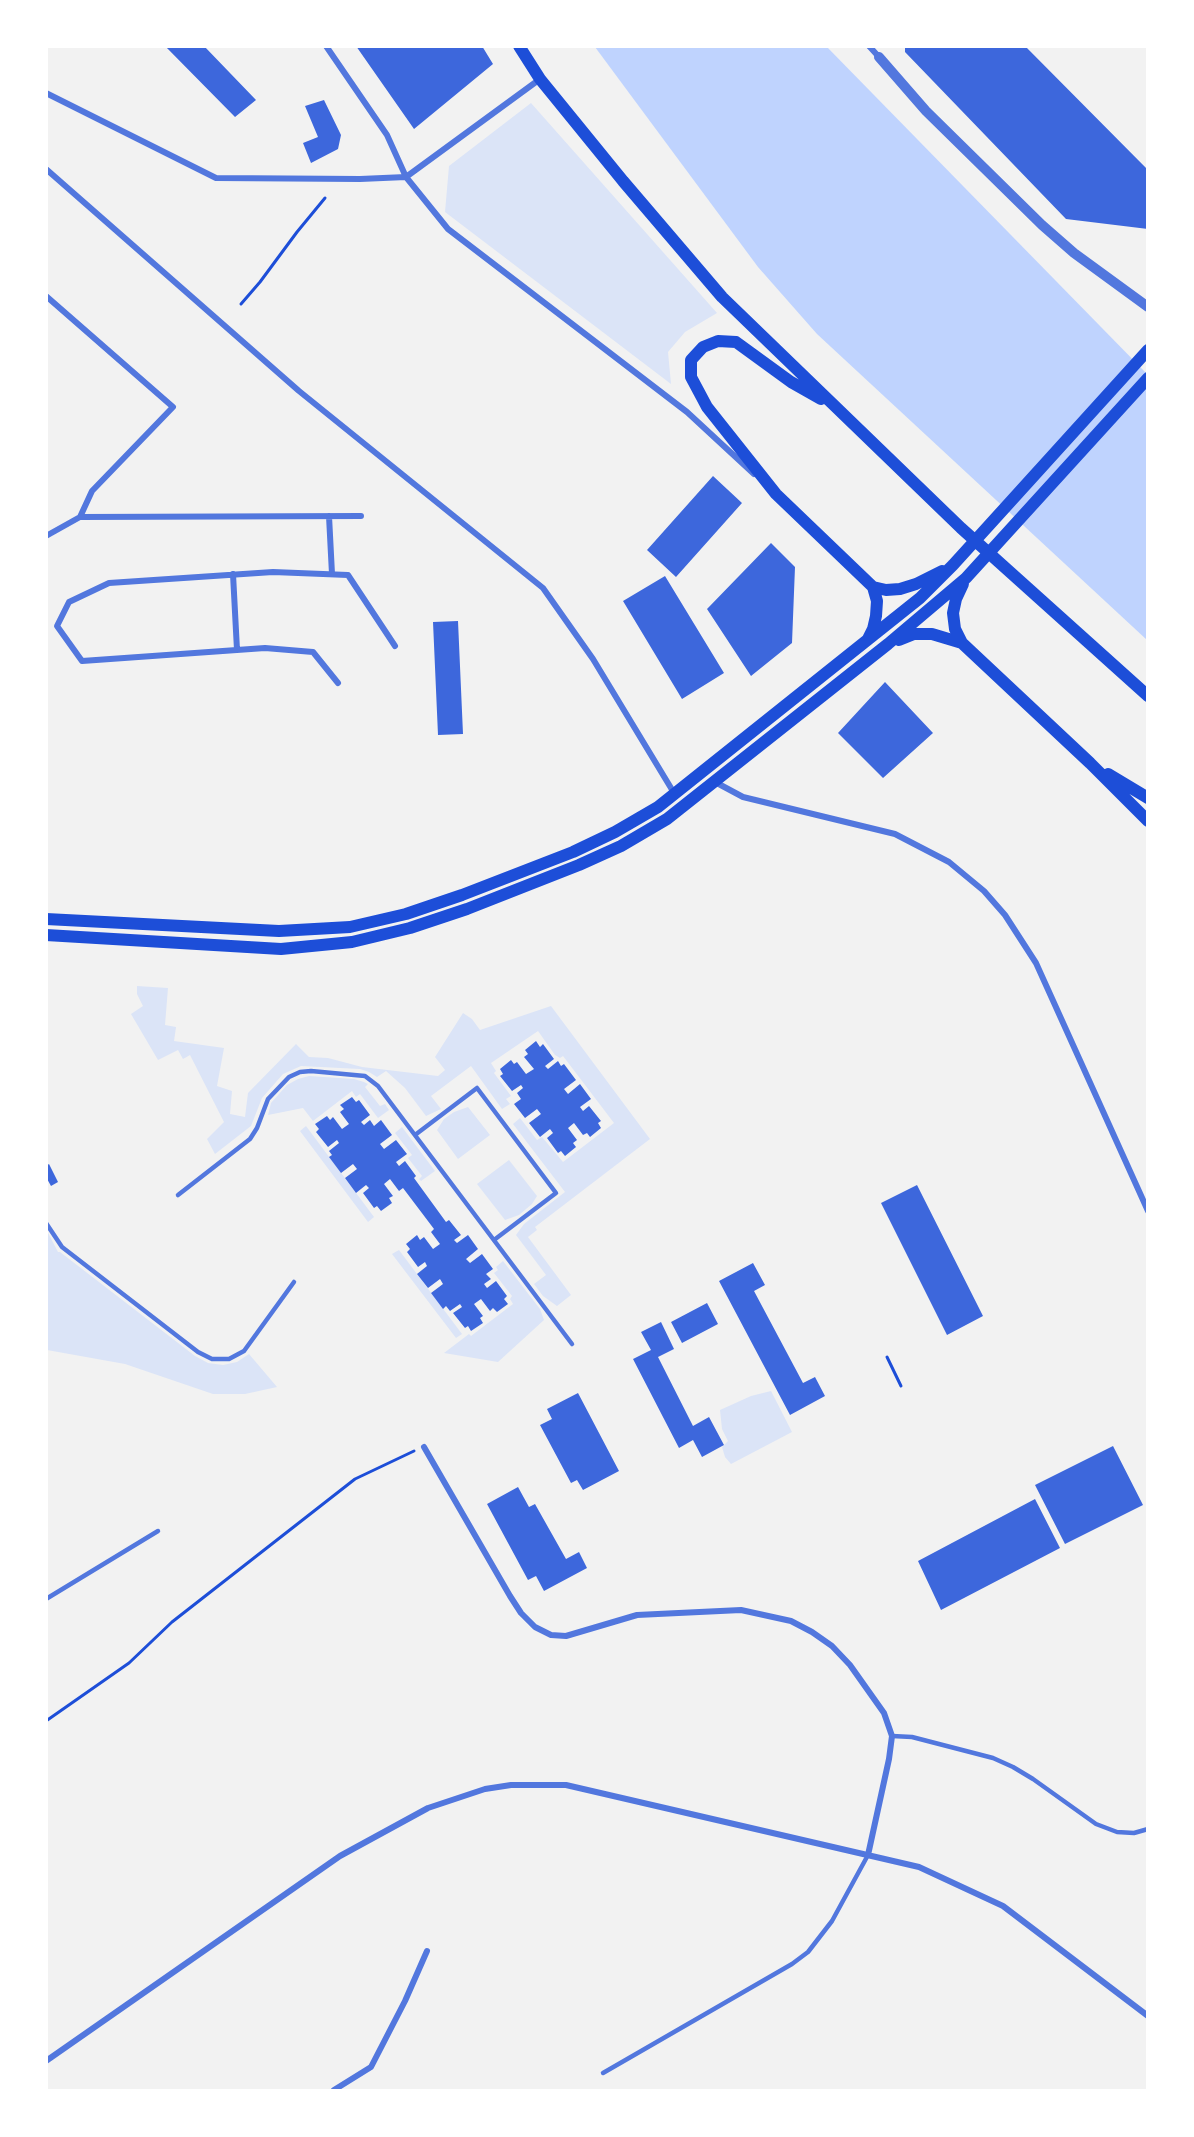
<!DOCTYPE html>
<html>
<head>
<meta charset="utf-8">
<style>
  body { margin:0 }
  #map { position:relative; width:1194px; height:2137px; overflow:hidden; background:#f2f2f2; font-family:"PT Sans Narrow",sans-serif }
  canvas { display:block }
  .frame { position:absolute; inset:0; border:48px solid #fff; pointer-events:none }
</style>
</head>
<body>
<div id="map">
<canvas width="1194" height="2137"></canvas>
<div class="frame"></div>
</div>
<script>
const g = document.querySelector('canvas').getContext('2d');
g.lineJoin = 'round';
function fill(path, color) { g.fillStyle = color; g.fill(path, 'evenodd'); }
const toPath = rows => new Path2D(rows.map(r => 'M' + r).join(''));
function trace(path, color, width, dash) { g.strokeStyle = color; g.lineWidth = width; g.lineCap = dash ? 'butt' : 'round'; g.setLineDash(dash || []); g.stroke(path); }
fill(toPath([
  [531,103,717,313,685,332,668,352,671,384,445,212,449,166],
  [137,986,168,988,165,1025,176,1027,174,1041,224,1048,217,1086,232,1091,230,1114,245,1117,248,1093,296,1044,309,1057,328,1058,362,1067,438,1076,445,1070,435,1057,463,1013,472,1019,480,1030,551,1006,650,1139,535,1227,537,1230,528,1237,571,1295,557,1306,543,1296,534,1284,546,1275,516,1235,524,1224,565,1192,513,1124,520,1118,537,1140,542,1137,563,1162,614,1123,563,1056,560,1058,555,1055,538,1031,491,1063,496,1071,494,1073,511,1096,506,1099,510,1104,502,1109,471,1066,431,1096,441,1109,426,1116,405,1088,386,1071,377,1077,369,1072,360,1069,301,1066,283,1074,262,1098,251,1126,215,1154,207,1139,224,1122,190,1055,183,1059,178,1050,158,1060,131,1014,143,1006,137,994],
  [309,1076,354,1079,364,1082,368,1084,365,1087,380,1106,385,1104,389,1110,378,1118,360,1094,356,1097,352,1091,313,1121,303,1108,268,1115,271,1103,287,1085,298,1079],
  [468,1107,490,1135,458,1159,437,1130,444,1119,454,1112],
  [306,1126,374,1217,368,1222,300,1131],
  [402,1127,435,1171,421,1181,419,1179,422,1176,408,1158,412,1155,395,1133],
  [509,1160,537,1196,532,1204,519,1215,505,1220,477,1184],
  [47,1231,58,1252,60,1252,195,1356,208,1363,223,1365,237,1362,249,1354,277,1387,245,1394,213,1394,125,1364,47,1350],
  [399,1250,462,1334,456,1338,392,1254],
  [503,1261,540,1309,544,1320,498,1362,444,1353,469,1334,471,1336,513,1304,510,1299,512,1296,494,1273,498,1270,496,1267],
  [771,1391,792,1432,731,1464,725,1457,722,1447,728,1441,722,1429,720,1410,751,1396]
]), '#dbe4f7');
fill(toPath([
  [595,47,827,47,1147,374,1147,640,817,334,758,267]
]), '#bfd3fe');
fill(toPath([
  [165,46,204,46,256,100,235,117],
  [356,46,482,46,493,64,414,129],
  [905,46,1025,46,1148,170,1148,229,1066,219,905,52],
  [324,100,341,135,338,149,311,163,303,143,318,137,305,106],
  [713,476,742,503,676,577,647,550],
  [771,543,795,567,792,643,751,676,707,609],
  [665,576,724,673,682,699,623,601],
  [458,621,463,734,438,735,433,622],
  [885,682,933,733,883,778,838,733],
  [536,1041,540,1047,543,1044,554,1059,545,1066,548,1069,558,1061,561,1066,564,1064,576,1080,564,1089,568,1094,580,1084,591,1099,580,1107,583,1111,589,1106,601,1121,598,1123,601,1128,590,1137,587,1133,583,1135,574,1123,568,1128,577,1140,573,1143,576,1147,565,1156,561,1151,558,1153,547,1138,553,1133,550,1129,540,1137,529,1123,541,1114,537,1109,525,1118,514,1104,521,1099,517,1093,523,1088,521,1085,512,1091,500,1076,503,1074,500,1069,511,1060,514,1064,517,1062,526,1074,534,1069,524,1057,528,1054,525,1050],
  [352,1097,356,1102,359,1100,370,1115,361,1122,364,1125,370,1120,374,1126,381,1120,392,1135,380,1144,384,1149,396,1140,407,1154,396,1162,399,1166,405,1161,416,1176,414,1178,446,1222,449,1220,461,1235,454,1240,457,1243,468,1235,478,1249,466,1259,470,1263,482,1254,493,1269,486,1274,491,1279,484,1284,487,1288,496,1281,507,1296,504,1299,508,1304,497,1312,493,1308,490,1311,481,1299,474,1304,483,1316,480,1318,483,1323,471,1331,468,1326,465,1328,453,1313,462,1307,460,1304,450,1311,446,1306,443,1309,431,1293,443,1284,440,1279,428,1288,417,1274,427,1266,425,1262,418,1267,407,1252,410,1249,406,1244,417,1235,420,1240,424,1237,433,1249,440,1244,431,1232,434,1229,403,1188,399,1191,390,1179,384,1184,393,1196,389,1198,392,1203,381,1211,377,1206,374,1208,363,1193,369,1188,366,1185,356,1193,345,1178,357,1169,353,1164,341,1173,329,1157,332,1155,329,1151,339,1143,337,1140,328,1147,316,1132,319,1129,315,1124,327,1116,330,1120,333,1117,342,1129,349,1124,340,1112,344,1109,340,1105],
  [49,1164,58,1182,51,1186,46,1177,46,1166],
  [917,1185,983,1316,947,1335,881,1203],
  [753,1263,765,1285,754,1291,803,1383,815,1377,825,1396,790,1415,719,1281],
  [707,1303,718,1324,682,1343,671,1322],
  [661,1322,674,1349,658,1357,693,1426,709,1417,724,1445,702,1457,693,1440,679,1448,633,1359,651,1350,641,1332],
  [578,1393,619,1471,583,1490,577,1480,571,1483,540,1425,552,1419,547,1409],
  [1113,1446,1143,1505,1065,1544,1035,1485],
  [518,1487,529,1507,535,1504,566,1559,579,1552,587,1568,544,1591,536,1576,528,1580,487,1504],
  [1035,1499,1060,1548,941,1610,918,1561]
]), '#3d67dc');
trace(toPath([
  [241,304,260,282,297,232,325,198],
  [887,1357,901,1386],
  [46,1721,129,1663,172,1622,355,1479,414,1451]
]), '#1d4ed8', 3);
trace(toPath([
  [415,1135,477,1088,556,1193,494,1240],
  [178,1195,250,1139,257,1128,268,1099,289,1077,300,1072,311,1071,365,1076,378,1086,572,1344],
  [46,1223,62,1247,198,1352,212,1359,229,1359,244,1351,294,1282],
  [46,1599,158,1531],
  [892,1736,912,1737,993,1758,1013,1767,1033,1779,1096,1824,1117,1832,1134,1833,1148,1829],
  [603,2073,792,1964,808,1952,832,1921,868,1855]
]), '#5277de', 4.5);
trace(toPath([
  [326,46,387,135,406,177,448,229,687,412,754,474],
  [869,46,879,57],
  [46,93,216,178,360,179,406,177,540,79],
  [46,169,299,391,543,588,593,659,674,793],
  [46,296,173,407,92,491,80,517,46,536],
  [329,516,332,574],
  [80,517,361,516],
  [233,574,237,650],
  [338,683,313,652,265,648,82,661,57,626,69,602,109,583,273,572,348,575,395,646],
  [715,782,743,797,895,834,949,862,984,891,1005,915,1036,963,1148,1211],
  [424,1447,510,1596,521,1613,535,1627,551,1635,566,1636,637,1615,741,1610,791,1621,812,1632,832,1646,850,1665,884,1713,892,1736,889,1759,868,1855],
  [46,2061,340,1856,428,1808,485,1789,511,1785,566,1785,919,1867,1003,1906,1148,2016],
  [334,2090,371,2067,405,2001,427,1951]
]), '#5277de', 6);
trace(toPath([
  [879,57,926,111,1042,225,1074,253,1148,307]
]), '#5277de', 10);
trace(toPath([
  [519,46,540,79,623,181,722,297,961,528,1148,696],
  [821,399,791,382,736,342,718,341,703,347,691,360,691,377,707,407,776,494,873,587],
  [868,639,873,629,876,616,877,601,873,587,886,590,900,589,916,584,942,571],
  [899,640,914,634,932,634,962,643,955,629,953,613,956,599,963,584],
  [962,643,1090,763,1148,821],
  [1108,774,1148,798],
  [46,919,279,931,350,927,406,914,462,895,573,852,615,832,658,807,920,598,953,565,1148,350],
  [46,935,281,949,352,942,410,928,467,909,579,865,621,846,667,819,888,644,966,578,1148,378]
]), '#1d4ed8', 12);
</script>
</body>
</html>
